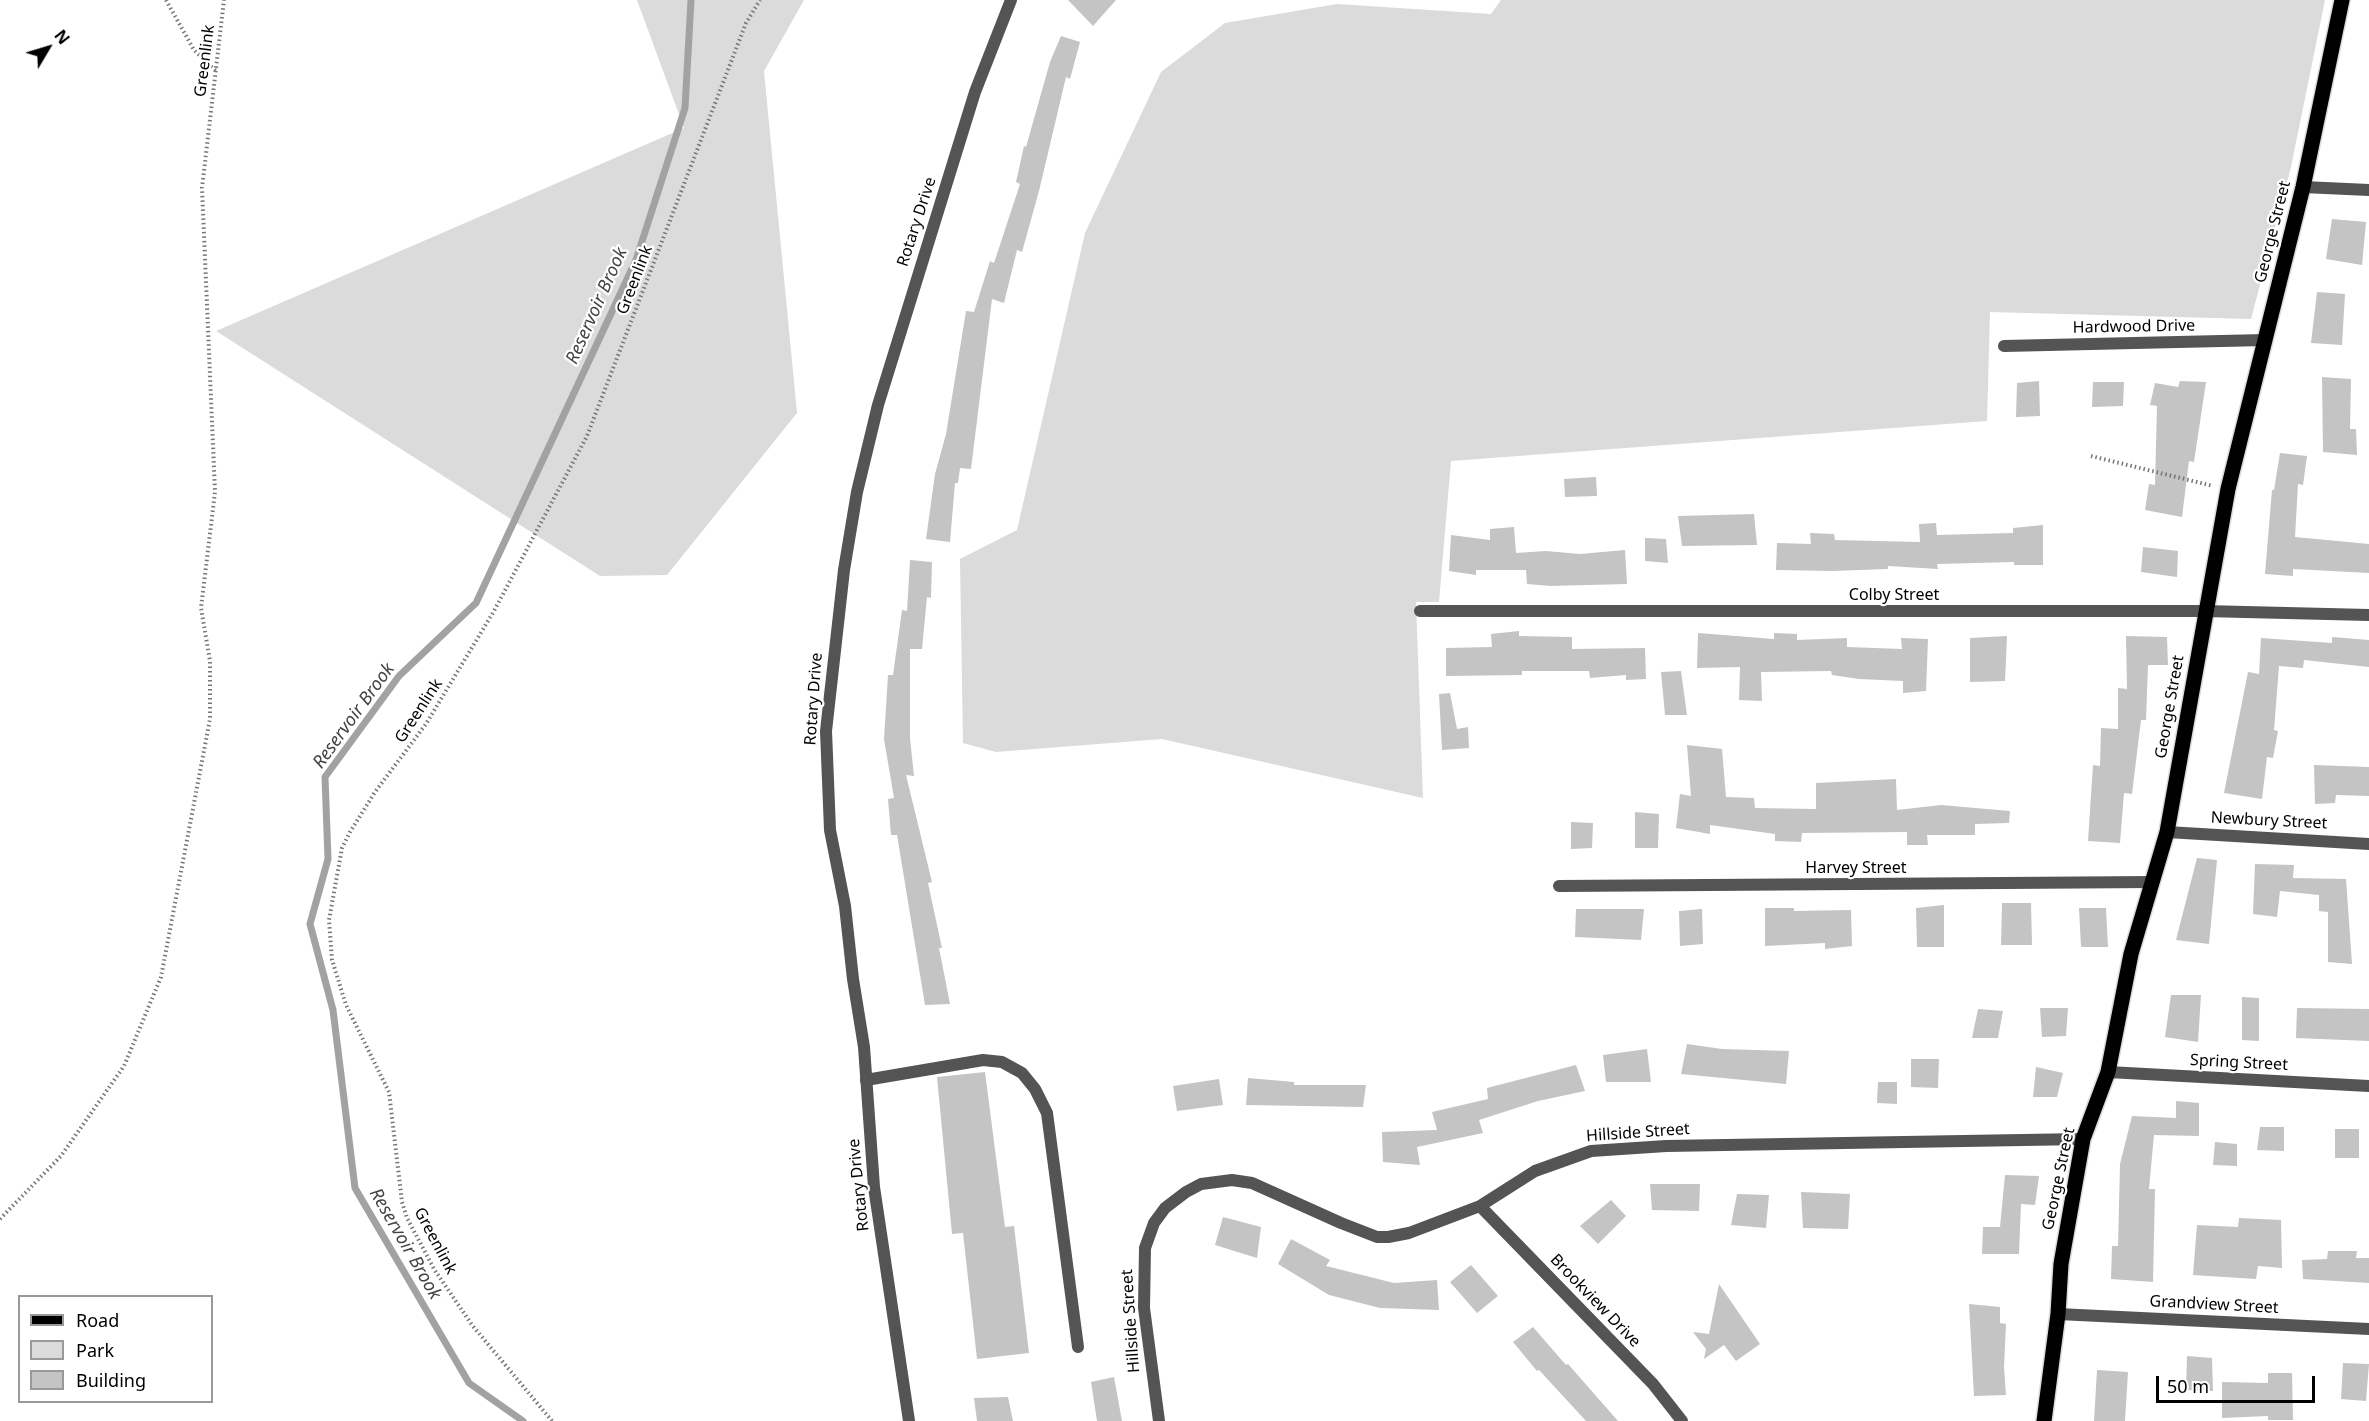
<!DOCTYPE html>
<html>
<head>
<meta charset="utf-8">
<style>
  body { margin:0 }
  #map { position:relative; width:2369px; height:1421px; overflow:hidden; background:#fff; font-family:"Noto Sans",sans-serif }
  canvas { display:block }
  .legend { position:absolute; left:18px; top:1295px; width:195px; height:108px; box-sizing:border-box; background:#fff; border:2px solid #999; margin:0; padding:8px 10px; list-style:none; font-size:18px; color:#000 }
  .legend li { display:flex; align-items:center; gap:12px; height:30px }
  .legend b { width:30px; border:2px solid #999 }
  .north { position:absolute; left:18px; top:18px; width:60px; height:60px; -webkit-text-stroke:4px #fff; paint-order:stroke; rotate:52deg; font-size:16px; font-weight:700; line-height:24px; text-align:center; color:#000 }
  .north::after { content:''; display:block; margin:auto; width:21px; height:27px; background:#000; clip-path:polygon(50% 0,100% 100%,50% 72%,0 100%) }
  .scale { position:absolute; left:2156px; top:1376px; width:159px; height:27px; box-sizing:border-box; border:3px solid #000; border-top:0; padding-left:8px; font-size:18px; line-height:21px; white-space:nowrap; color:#000; -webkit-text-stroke:4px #fff; paint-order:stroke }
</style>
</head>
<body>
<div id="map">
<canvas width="2369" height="1421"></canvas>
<ul class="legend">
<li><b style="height:8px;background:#000"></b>Road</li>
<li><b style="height:16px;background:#dbdbdb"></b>Park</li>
<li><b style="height:16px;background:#c4c4c4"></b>Building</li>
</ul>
<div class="north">N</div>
<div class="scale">50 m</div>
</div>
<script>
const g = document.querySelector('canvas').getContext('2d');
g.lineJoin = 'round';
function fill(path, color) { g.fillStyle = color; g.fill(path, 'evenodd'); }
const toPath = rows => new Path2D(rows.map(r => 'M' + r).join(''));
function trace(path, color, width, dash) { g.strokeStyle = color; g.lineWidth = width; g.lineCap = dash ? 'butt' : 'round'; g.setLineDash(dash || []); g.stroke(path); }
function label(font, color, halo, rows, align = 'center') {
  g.font = font + ' "Noto Sans",sans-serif'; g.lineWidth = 4.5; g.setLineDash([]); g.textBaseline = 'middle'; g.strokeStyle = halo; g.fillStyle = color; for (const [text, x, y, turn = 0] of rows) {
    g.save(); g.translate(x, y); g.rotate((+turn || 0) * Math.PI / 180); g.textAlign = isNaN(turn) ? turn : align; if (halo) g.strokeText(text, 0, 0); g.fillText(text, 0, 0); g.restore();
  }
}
fill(toPath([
  [637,0,804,0,764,71,797,413,667,575,600,576,216,331,684,128],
  [1501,0,2325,0,2291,167,2251,319,1990,312,1987,421,1451,461,1439,602,1416,602,1423,798,1162,739,996,752,963,743,960,559,1017,530,1085,233,1161,72,1225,23,1337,4,1491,14]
]), '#dbdbdb');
trace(toPath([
  [523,1421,469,1383,355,1188,333,1010,310,924,328,859,325,777,399,676,476,603,636,260,685,108,691,0]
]), '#a2a2a2', 7);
fill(toPath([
  [1068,0,1116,0,1093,26],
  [1061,36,1080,42,1070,79,1066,77,1039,191,1022,252,1017,250,1004,303,992,299,971,469,960,468,958,483,955,483,950,542,926,539,935,474,946,434,966,311,974,312,990,261,994,263,1020,184,1016,182,1024,146,1026,147,1050,62],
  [2332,219,2366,222,2362,265,2326,259],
  [2317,292,2345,294,2342,345,2311,343],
  [2322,377,2351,379,2350,429,2356,429,2357,455,2323,452],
  [2039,381,2040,416,2016,417,2017,383],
  [2180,381,2206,382,2194,462,2189,461,2182,517,2145,510,2149,484,2155,485,2157,406,2150,405,2155,383,2178,387],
  [2093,382,2124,382,2123,406,2092,407],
  [2280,453,2307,456,2303,485,2298,484,2295,537,2369,544,2369,573,2293,569,2293,576,2265,574,2272,490,2274,490],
  [1596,477,1597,496,1565,497,1564,479],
  [1754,514,1757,545,1682,546,1678,516],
  [1936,523,1937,535,2013,533,2013,528,2043,525,2043,565,2014,565,2014,562,1937,564,1938,569,1888,566,1888,569,1832,571,1776,570,1777,543,1811,544,1810,533,1834,534,1835,540,1920,542,1919,524],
  [1514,527,1516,553,1546,551,1580,554,1625,550,1627,584,1550,586,1527,584,1526,570,1476,570,1476,575,1449,571,1451,535,1490,540,1490,529],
  [1645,538,1666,539,1668,563,1645,561],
  [2143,547,2178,551,2177,577,2141,572],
  [910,560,932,562,931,598,927,597,922,649,910,649,910,738,914,776,906,775,932,882,928,883,942,948,939,948,950,1004,925,1005,897,835,891,835,888,799,894,798,884,739,888,675,893,675,902,610,907,611],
  [1519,631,1519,636,1572,637,1572,649,1645,648,1646,679,1626,680,1626,675,1590,678,1589,671,1522,671,1522,675,1446,676,1446,648,1492,647,1491,634],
  [1698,633,1774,639,1774,633,1797,634,1797,640,1847,638,1847,647,1902,649,1901,638,1928,639,1926,691,1903,693,1903,681,1859,679,1832,675,1831,671,1761,672,1762,701,1739,700,1740,667,1697,668],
  [2007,636,2005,681,1970,682,1970,638],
  [2126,636,2167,637,2168,665,2148,665,2146,720,2141,720,2132,794,2124,793,2120,843,2088,841,2093,765,2100,766,2101,728,2118,729,2118,688,2127,689],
  [2332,637,2369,640,2369,667,2304,660,2303,668,2279,666,2274,730,2278,731,2273,758,2267,757,2262,799,2224,793,2248,672,2259,674,2261,638,2332,643],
  [1681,671,1687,715,1665,715,1661,672],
  [1450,693,1457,729,1468,727,1469,748,1442,750,1439,694],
  [1687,745,1722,749,1726,797,1754,798,1755,808,1816,809,1816,783,1896,779,1897,810,1941,805,2010,811,2009,823,1975,824,1975,835,1927,835,1928,845,1907,845,1907,832,1802,833,1801,842,1775,841,1775,834,1710,825,1710,834,1676,828,1680,794,1691,796],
  [2314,765,2369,767,2369,796,2336,795,2335,803,2315,804],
  [1635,812,1659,814,1658,848,1635,848],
  [1571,822,1593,823,1592,848,1571,849],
  [2197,858,2217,860,2209,944,2176,940],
  [2255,864,2294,865,2293,878,2346,879,2352,964,2328,962,2328,912,2319,911,2319,895,2280,891,2277,917,2253,914],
  [2002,903,2031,903,2032,945,2001,945],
  [1944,905,1944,947,1917,947,1916,908],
  [1765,908,1794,908,1794,911,1851,910,1852,946,1825,949,1825,943,1765,946],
  [2079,908,2106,908,2108,947,2081,947],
  [1576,909,1644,909,1641,940,1575,937],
  [1702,909,1703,944,1680,946,1679,911],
  [2171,995,2201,995,2198,1042,2165,1037],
  [2242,997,2259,998,2259,1041,2242,1040],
  [2040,1008,2068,1008,2066,1036,2042,1037],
  [2297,1008,2369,1009,2369,1041,2296,1038],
  [1978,1009,2003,1011,1998,1038,1972,1038],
  [1687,1044,1722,1049,1789,1051,1786,1084,1681,1074],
  [1647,1049,1651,1082,1606,1082,1603,1055],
  [1911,1059,1939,1059,1938,1088,1911,1087],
  [1576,1065,1585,1091,1538,1101,1479,1120,1483,1133,1417,1147,1420,1165,1383,1162,1382,1132,1437,1130,1432,1112,1488,1099,1487,1088],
  [2036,1067,2063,1073,2057,1097,2033,1097],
  [985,1072,1005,1227,1014,1226,1029,1353,977,1359,963,1233,952,1234,937,1077],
  [1248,1078,1294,1082,1294,1085,1366,1085,1363,1107,1246,1105],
  [1219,1079,1223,1105,1177,1111,1173,1086],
  [1878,1082,1897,1082,1897,1104,1877,1103],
  [2176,1101,2199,1103,2199,1136,2154,1135,2149,1189,2155,1189,2153,1282,2111,1279,2112,1246,2118,1246,2120,1164,2132,1116,2176,1118],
  [2260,1127,2284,1127,2284,1151,2257,1150],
  [2335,1129,2359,1129,2359,1158,2335,1158],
  [2215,1142,2237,1144,2237,1166,2213,1165],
  [2005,1175,2039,1176,2035,1205,2021,1204,2019,1254,1982,1254,1983,1227,2000,1227],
  [1650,1184,1700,1184,1699,1211,1652,1210],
  [1801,1192,1850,1194,1848,1229,1803,1228],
  [1737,1194,1769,1195,1766,1228,1731,1225],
  [1611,1200,1626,1216,1598,1244,1580,1226],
  [1223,1217,1261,1227,1257,1258,1215,1245],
  [2239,1218,2281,1220,2282,1268,2258,1266,2256,1279,2193,1275,2197,1225,2238,1227],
  [1291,1239,1330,1260,1326,1266,1394,1283,1437,1280,1439,1310,1380,1308,1329,1295,1278,1264],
  [2328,1251,2357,1251,2356,1258,2369,1258,2369,1283,2303,1279,2302,1260,2327,1259],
  [1471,1265,1498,1296,1477,1313,1450,1282],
  [1719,1284,1760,1344,1736,1361,1724,1345,1704,1359,1706,1349,1693,1332,1709,1334],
  [1969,1304,2000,1307,2000,1323,2006,1324,2004,1367,2006,1395,1974,1396],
  [1533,1327,1566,1365,1568,1364,1618,1421,1586,1421,1539,1370,1537,1371,1513,1342],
  [2187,1356,2212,1358,2213,1391,2186,1390],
  [2343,1363,2369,1364,2366,1401,2341,1399],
  [2097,1370,2128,1372,2125,1421,2094,1421],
  [2268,1373,2292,1373,2293,1420,2268,1420,2268,1416,2222,1418,2222,1382,2268,1383],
  [1114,1377,1122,1421,1097,1421,1091,1382],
  [1008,1397,1013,1421,977,1421,974,1398]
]), '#c4c4c4');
const primary = toPath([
  [2044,1421,2058,1314,2061,1264,2083,1139,2108,1072,2131,954,2167,832,2228,489,2303,187,2342,0]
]);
trace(primary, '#dbdbdb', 18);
trace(toPath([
  [166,0,194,50,216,71],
  [2091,456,2213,486],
  [0,1219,61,1156,124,1066,161,977,210,719,210,661,201,608,215,492,202,188,224,0],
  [552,1421,472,1325,434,1269,407,1218,402,1202,389,1092,346,1005,332,960,329,920,342,848,350,832,375,792,426,724,494,611,587,436,746,23,760,0]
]), '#767676', 4, [1.5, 3]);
trace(toPath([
  [866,1080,983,1060,1002,1062,1022,1073,1035,1089,1047,1113,1078,1347]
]), '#545454', 12);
trace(toPath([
  [2303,187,2369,190],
  [2004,346,2265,340],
  [1420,611,2204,611,2369,615],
  [2167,832,2369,844],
  [1559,886,2153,882],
  [2108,1072,2369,1086],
  [1480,1206,1653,1384,1682,1421],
  [2058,1314,2369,1329],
  [909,1421,874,1187,864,1047,853,979,845,906,830,830,826,731,844,570,857,492,878,405,975,92,1011,0],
  [1159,1421,1144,1308,1145,1248,1154,1223,1165,1208,1186,1192,1201,1184,1232,1180,1252,1183,1341,1223,1377,1237,1388,1237,1409,1233,1480,1206,1535,1171,1591,1151,1666,1146,2083,1139]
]), '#545454', 12);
trace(primary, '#000', 15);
label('16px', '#000', '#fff', [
  ["Greenlink",205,61,-83],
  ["Rotary Drive",917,222,-72],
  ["George Street",2273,232,-76],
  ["Greenlink",635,280,-69],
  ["Hardwood Drive",2134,327,-1],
  ["Colby Street",1894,595],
  ["Rotary Drive",814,699,-86],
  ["George Street",2170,707,-80],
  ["Greenlink",419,711,-57],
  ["Newbury Street",2269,821,3],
  ["Harvey Street",1856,868],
  ["Spring Street",2239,1063,3],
  ["Hillside Street",1638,1133,-4],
  ["George Street",2059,1179,-78],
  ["Rotary Drive",859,1185,-96],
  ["Greenlink",435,1241,62],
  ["Brookview Drive",1595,1301,46],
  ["Grandview Street",2214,1305,3],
  ["Hillside Street",1131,1321,-94]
]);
label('italic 18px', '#434343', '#fff', [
  ["Reservoir Brook",597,306,-66],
  ["Reservoir Brook",354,716,-54],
  ["Reservoir Brook",405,1244,60]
]);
</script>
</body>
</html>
